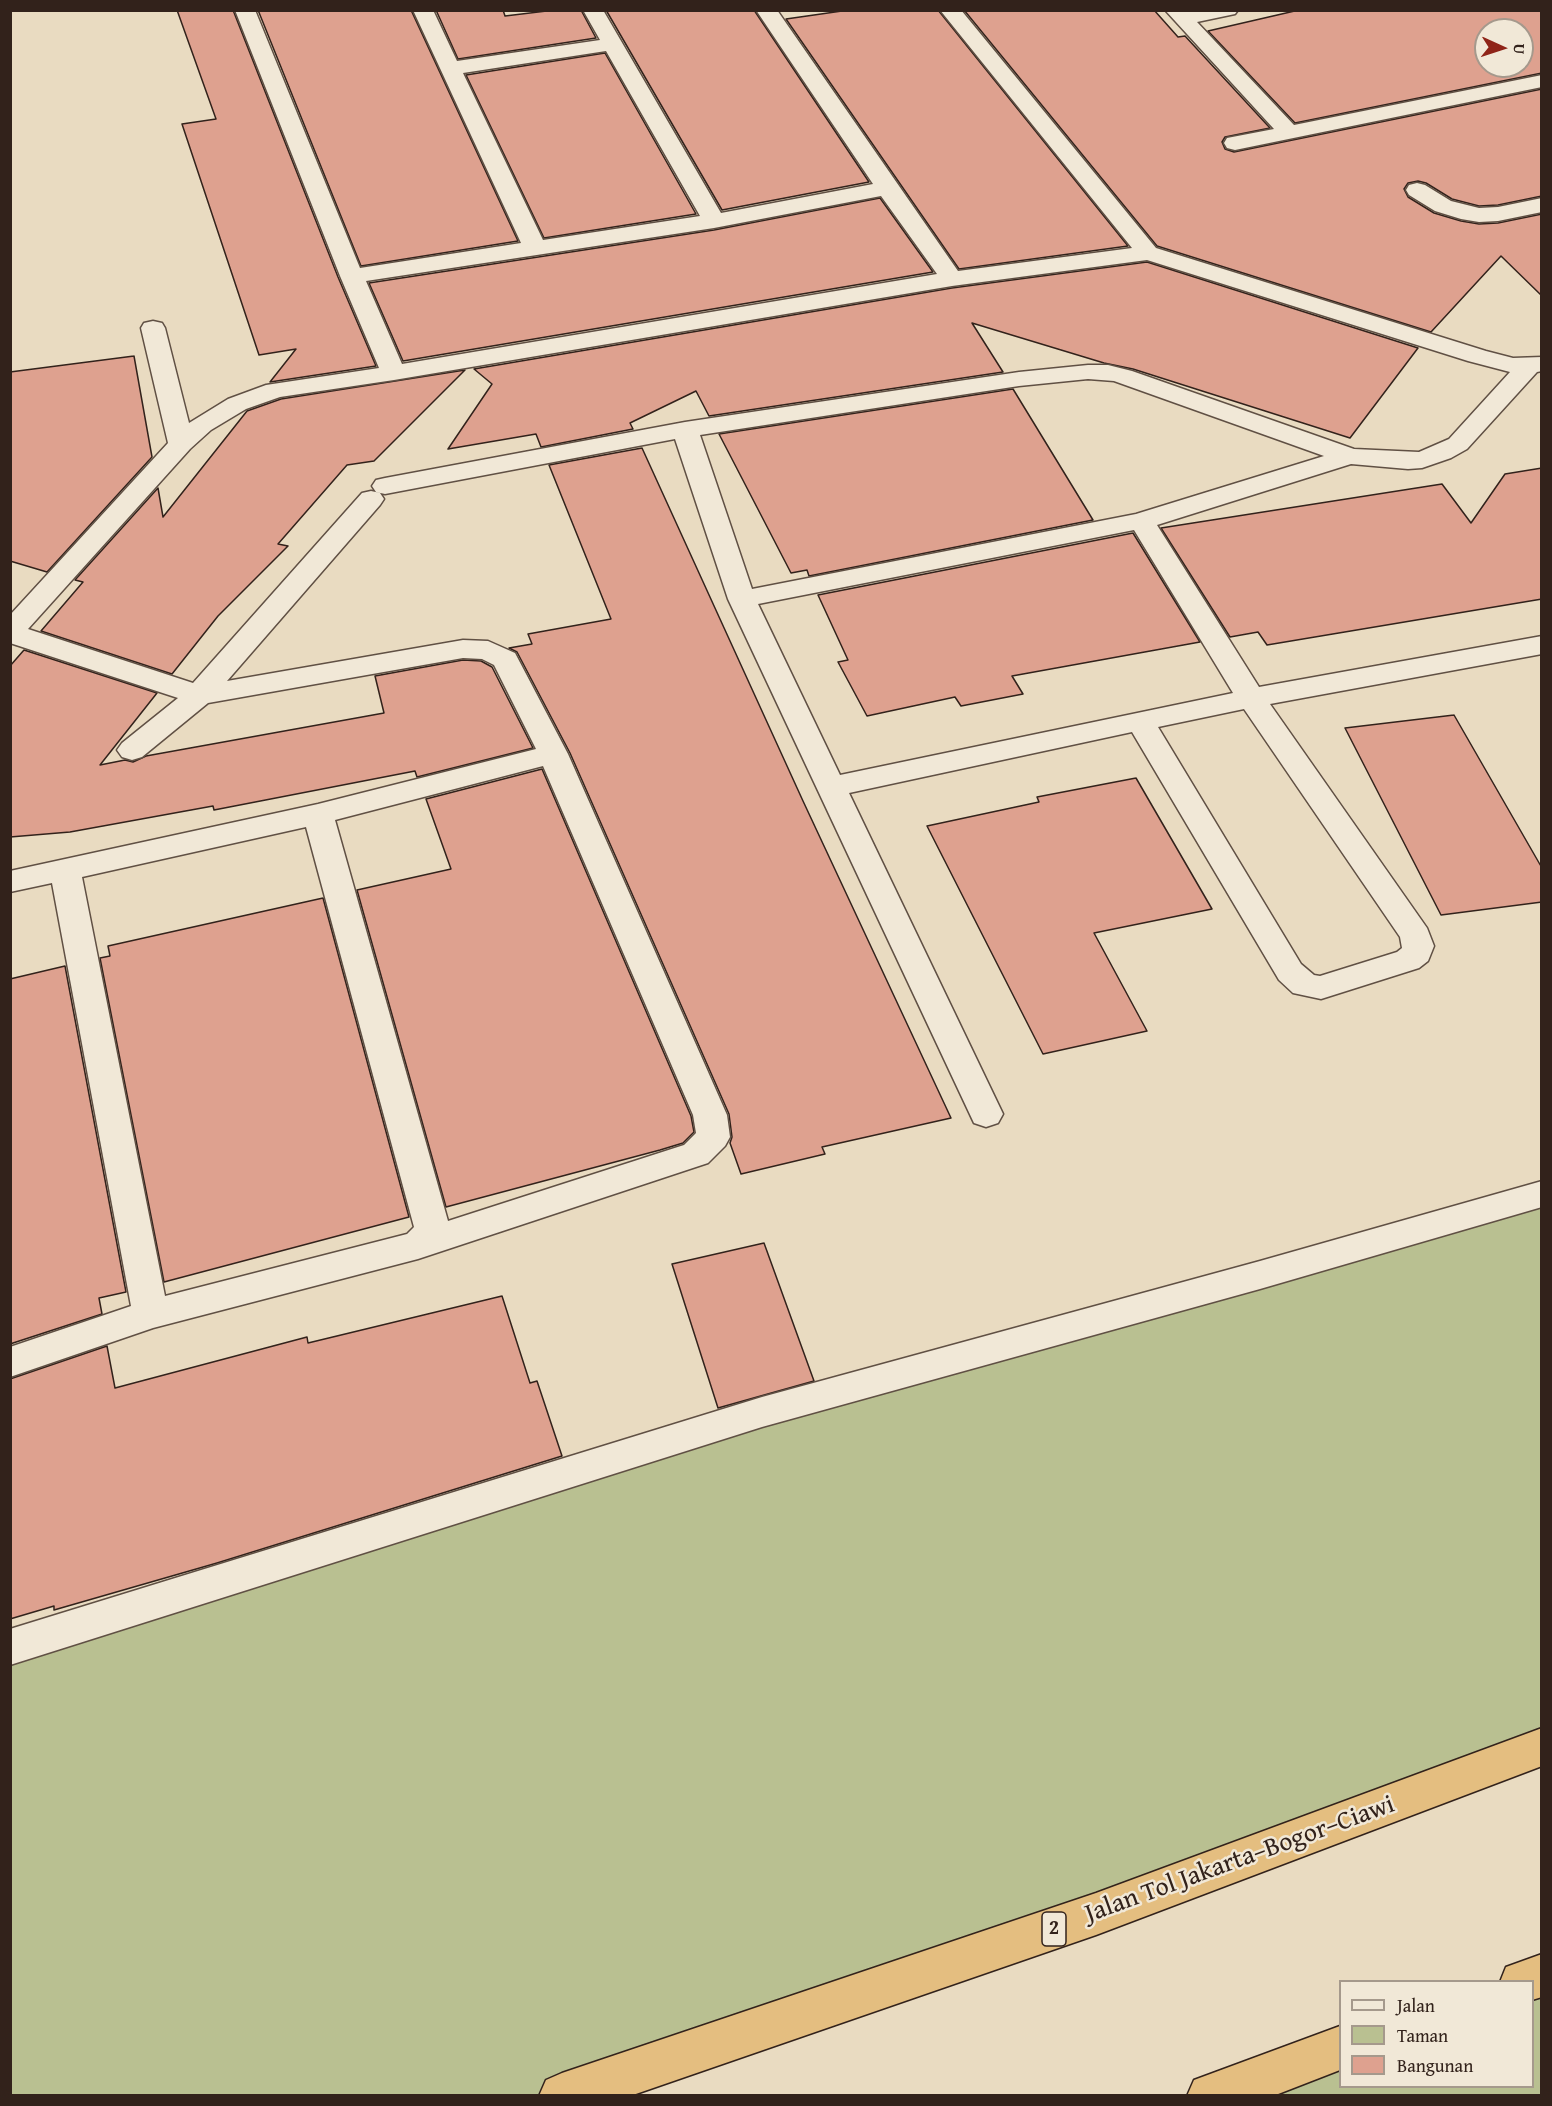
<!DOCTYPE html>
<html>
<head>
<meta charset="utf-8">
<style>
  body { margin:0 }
  #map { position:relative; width:1552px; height:2106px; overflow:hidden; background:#e9dbc1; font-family:"Gentium Book Plus",serif }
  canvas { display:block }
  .frame { position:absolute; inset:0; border:12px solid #32221b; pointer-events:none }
  .legend { position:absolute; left:1339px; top:1980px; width:195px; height:108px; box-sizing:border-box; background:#f1e8d7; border:2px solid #a5998c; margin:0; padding:8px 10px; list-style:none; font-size:18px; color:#32221b }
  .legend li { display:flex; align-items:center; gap:12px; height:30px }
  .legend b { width:30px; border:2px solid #a5998c }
  .north { position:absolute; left:1474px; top:18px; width:60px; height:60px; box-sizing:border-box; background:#f1e8d7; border:2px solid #a5998c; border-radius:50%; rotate:93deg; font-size:16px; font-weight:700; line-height:24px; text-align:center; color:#32221b }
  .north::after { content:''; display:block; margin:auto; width:21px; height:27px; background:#8f2418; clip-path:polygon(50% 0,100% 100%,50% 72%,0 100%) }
</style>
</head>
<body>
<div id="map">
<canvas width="1552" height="2106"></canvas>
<div class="frame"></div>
<ul class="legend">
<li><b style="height:8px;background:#f1e8d7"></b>Jalan</li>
<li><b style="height:16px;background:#b9c091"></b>Taman</li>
<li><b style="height:16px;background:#dea18f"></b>Bangunan</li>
</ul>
<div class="north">U</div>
</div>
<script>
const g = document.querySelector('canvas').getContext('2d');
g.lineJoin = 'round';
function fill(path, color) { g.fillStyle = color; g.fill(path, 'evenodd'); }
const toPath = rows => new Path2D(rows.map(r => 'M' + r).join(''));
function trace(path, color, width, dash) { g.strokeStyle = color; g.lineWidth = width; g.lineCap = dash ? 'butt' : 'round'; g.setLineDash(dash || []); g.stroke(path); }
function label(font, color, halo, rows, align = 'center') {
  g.font = font + ' "Gentium Book Plus",serif'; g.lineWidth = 5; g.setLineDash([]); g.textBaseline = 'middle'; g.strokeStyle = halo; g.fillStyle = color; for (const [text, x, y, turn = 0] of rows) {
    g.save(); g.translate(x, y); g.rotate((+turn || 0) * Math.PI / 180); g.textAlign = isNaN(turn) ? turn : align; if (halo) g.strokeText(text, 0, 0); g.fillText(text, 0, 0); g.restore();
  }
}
fill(toPath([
  [1541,1202,1541,1747,562,2095,11,2096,11,1643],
  [1541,1975,1541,2095,1210,2096,1340,2048,1340,2086,1532,2086,1532,1982]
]), '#b9c091');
const building = toPath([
  [177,10,233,10,338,277,376,366,270,382,296,349,259,355,182,124,216,119,177,10],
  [258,10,411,10,518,241,361,266,258,10],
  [436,10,503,10,505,16,555,10,581,10,596,38,458,59,436,10],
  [606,10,754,10,869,182,722,210,606,10],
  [849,10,938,10,1128,246,959,269,786,19,849,10],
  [964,10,1154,10,1178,37,1185,36,1270,128,1225,137,1222,142,1225,149,1234,152,1542,89,1542,196,1498,205,1479,206,1452,199,1426,183,1418,181,1408,183,1404,189,1408,197,1434,213,1461,221,1479,224,1498,223,1542,214,1542,296,1501,256,1431,332,1157,246,964,10],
  [1299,10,1542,10,1542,73,1295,123,1208,31,1299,10],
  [1486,30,1522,30,1522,66,1486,66,1486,30],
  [605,53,696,214,544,238,466,75,605,53],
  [880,198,933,272,403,361,369,283,714,230,880,198],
  [1147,262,1418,348,1350,438,1133,369,1104,363,972,323,1003,372,709,416,696,391,630,423,633,429,541,447,536,434,448,449,492,384,474,369,952,288,1147,262],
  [134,356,152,457,47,572,10,561,10,372,134,356],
  [465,370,374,461,347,465,278,544,288,546,218,616,172,674,41,631,83,582,75,580,158,488,163,517,247,411,281,399,465,370],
  [1013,389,1093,520,809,576,807,570,791,573,719,434,1013,389],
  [642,448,803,801,951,1118,822,1147,825,1154,741,1174,730,1143,732,1137,729,1114,570,753,517,652,509,648,532,644,528,634,611,619,549,465,642,448],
  [1542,468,1542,599,1267,645,1258,632,1230,637,1161,528,1442,484,1471,523,1505,474,1542,468],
  [1133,533,1200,642,1012,676,1023,694,961,706,955,697,867,716,838,662,848,660,818,595,1133,533],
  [24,650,157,693,100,765,125,760,133,762,146,756,384,713,375,676,463,660,481,661,492,667,533,748,417,777,415,771,214,810,213,806,70,832,10,837,10,666,24,650],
  [1454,715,1542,868,1542,902,1441,915,1345,728,1454,715],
  [542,769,691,1116,694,1132,683,1143,660,1150,446,1207,357,890,451,869,426,799,542,769],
  [1136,778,1212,909,1094,933,1147,1031,1043,1054,927,826,1039,802,1037,797,1136,778],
  [323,898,409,1217,164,1282,100,958,110,956,108,946,323,898],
  [65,966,126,1292,99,1298,102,1314,10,1344,10,979,65,966],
  [764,1243,814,1381,718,1408,672,1264,764,1243],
  [502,1296,530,1383,537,1381,562,1456,217,1563,54,1610,54,1606,10,1619,10,1379,107,1346,115,1388,307,1337,308,1343,502,1296]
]);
fill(building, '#dea18f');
trace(building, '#32221b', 1.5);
const minor = toPath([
  [235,10,255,10,360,268,521,243,413,10,433,10,457,61,600,40,583,10,603,10,721,213,873,184,756,10,777,10,958,271,1132,248,940,10,961,10,1156,248,1486,351,1513,358,1542,357,1542,371,1537,372,1467,449,1451,458,1422,468,1408,469,1351,464,1157,525,1259,687,1542,636,1542,654,1270,704,1427,928,1434,946,1428,961,1419,968,1321,999,1293,993,1279,980,1132,732,849,793,1003,1114,998,1123,986,1127,974,1123,728,599,675,439,385,494,376,492,372,486,376,480,385,478,685,422,1019,372,1088,365,1108,365,1132,371,1354,449,1419,452,1449,439,1510,372,1468,361,1147,260,952,286,394,380,280,397,246,409,211,430,190,449,28,629,193,683,362,493,371,491,380,493,384,499,380,505,227,681,463,640,488,641,515,653,568,754,727,1115,730,1137,725,1146,708,1163,418,1259,153,1328,10,1377,10,1347,131,1306,52,883,10,892,10,871,318,804,536,749,494,665,482,659,463,658,208,703,142,757,132,760,122,757,117,750,122,743,178,698,10,643,10,615,168,443,141,328,144,323,153,321,162,323,165,328,189,423,228,399,266,385,379,368,340,276,235,10],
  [606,51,700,216,543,240,463,73,606,51],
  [881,196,937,274,402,364,366,281,714,228,881,196],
  [1088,379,1114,381,1324,456,1136,514,752,589,700,435,1019,386,1088,379],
  [1134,530,1233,693,840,775,758,604,1134,530],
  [1244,709,1400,937,1402,948,1397,952,1320,976,1314,975,1301,964,1158,727,1244,709],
  [543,766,693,1115,696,1133,684,1145,448,1221,335,820,543,766],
  [306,827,414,1227,407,1234,165,1296,82,877,306,827],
  [1165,10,1238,10,1235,14,1197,22,1294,125,1542,75,1542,87,1235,150,1227,148,1224,143,1227,138,1274,129,1165,10],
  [1417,183,1425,185,1451,201,1479,208,1498,207,1542,198,1542,212,1498,221,1479,222,1461,219,1435,211,1409,195,1406,190,1409,185,1417,183],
  [1542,1181,1542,1207,1260,1289,762,1427,10,1665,10,1629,762,1397,1260,1261,1542,1181]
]);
const motorway = toPath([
  [1542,1728,1542,1766,1096,1935,630,2096,539,2096,546,2080,562,2073,1096,1893,1542,1728],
  [1542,1954,1542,1997,1532,2000,1532,1982,1500,1982,1506,1967,1542,1954],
  [1340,2026,1340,2070,1273,2096,1187,2096,1194,2080,1340,2026]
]);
trace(minor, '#605044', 3);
trace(motorway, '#32221b', 3);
fill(minor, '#f1e8d7');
fill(motorway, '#e4be80');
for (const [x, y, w] of [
  [1054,1929,24]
]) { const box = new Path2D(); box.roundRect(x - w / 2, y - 17, w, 34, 4.5); g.fillStyle = '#f1e8d7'; g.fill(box); trace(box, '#32221b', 1.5); }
label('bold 20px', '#32221b', null, [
  ["2",1054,1929]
]);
label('26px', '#32221b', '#f1e8d7', [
  ["Jalan Tol Jakarta–Bogor–Ciawi",1240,1860,-20]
]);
</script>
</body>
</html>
